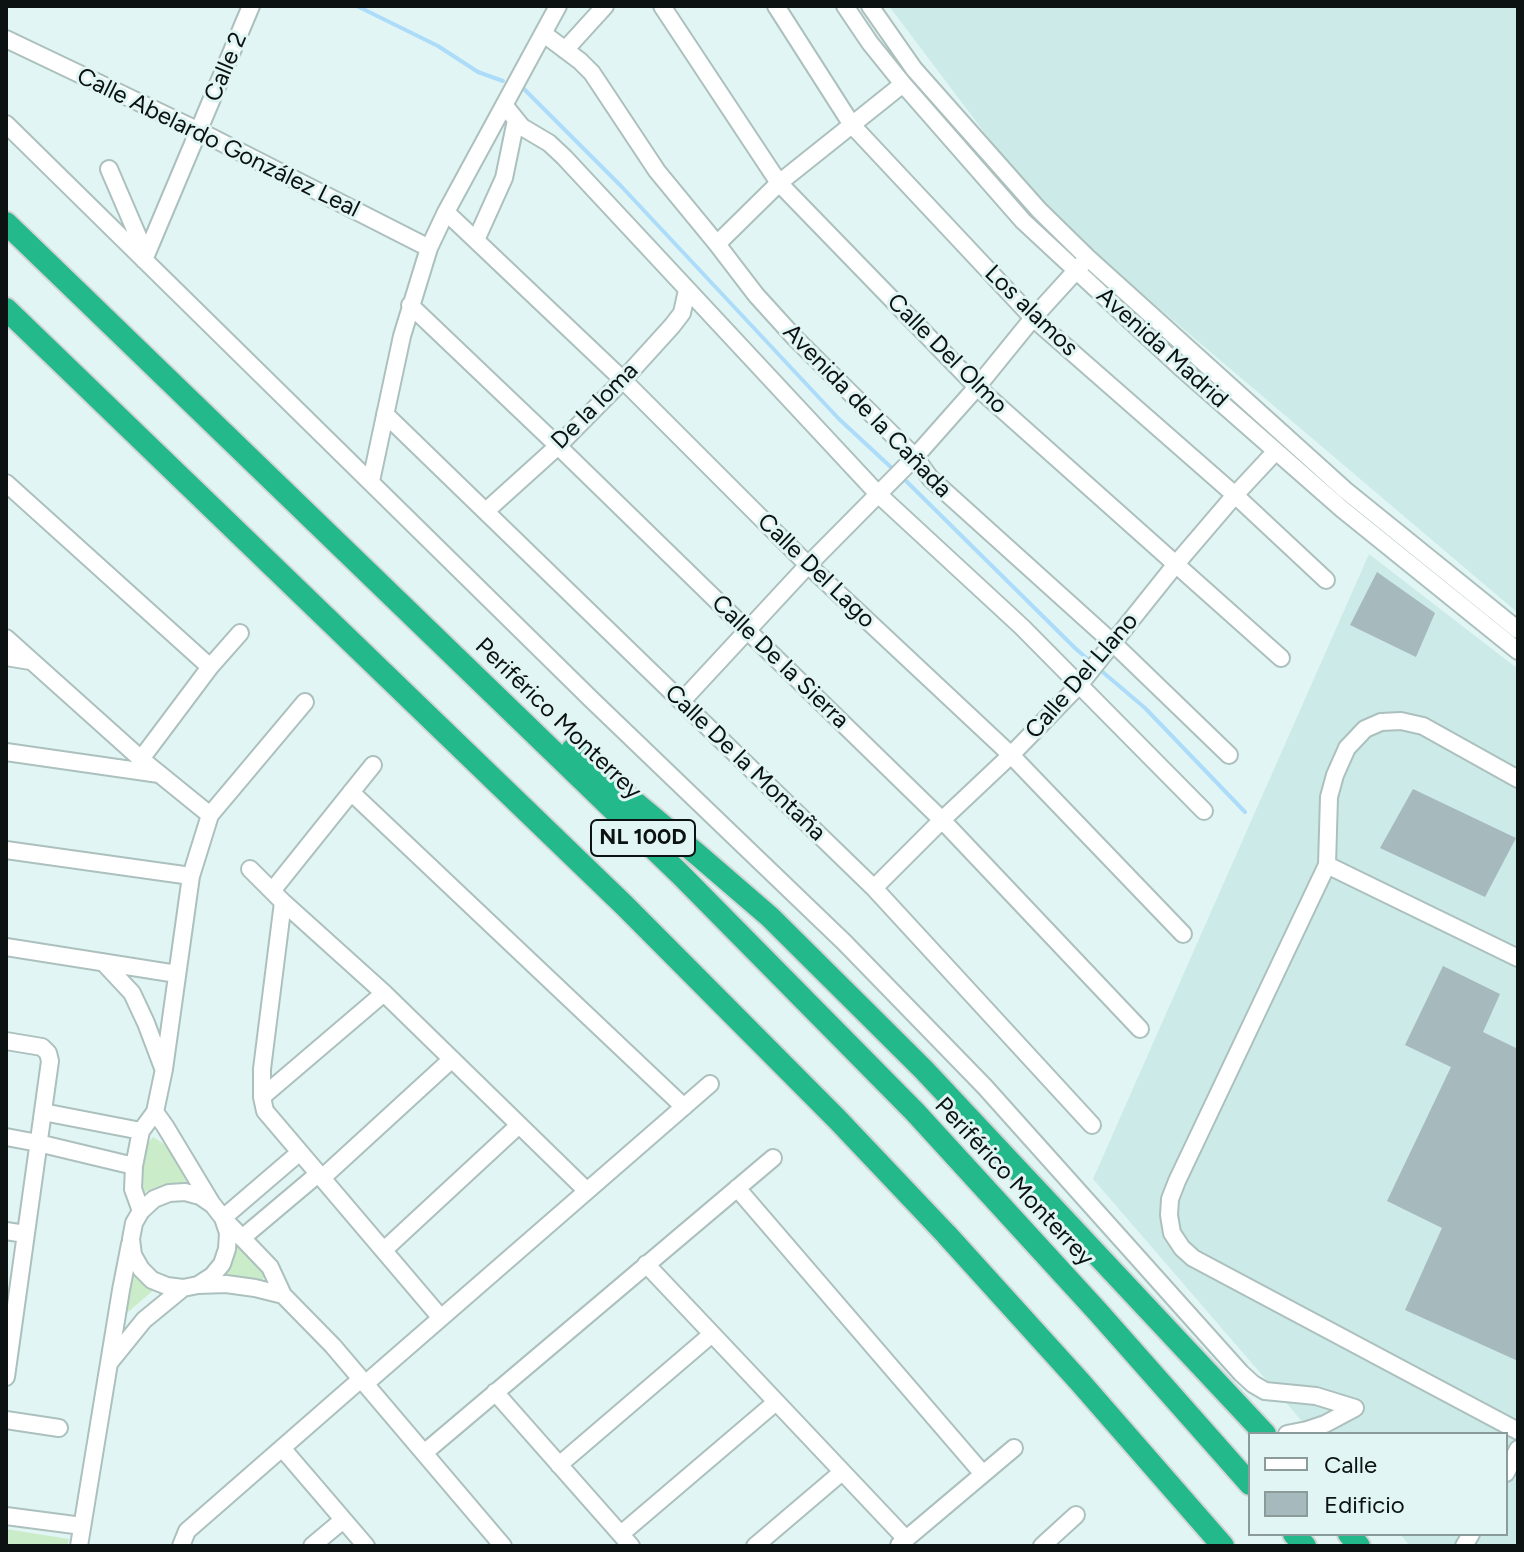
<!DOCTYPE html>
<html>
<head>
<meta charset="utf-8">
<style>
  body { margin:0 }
  #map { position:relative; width:1524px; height:1552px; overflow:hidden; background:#e1f6f4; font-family:Figtree,sans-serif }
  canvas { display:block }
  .frame { position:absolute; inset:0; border:8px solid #0b1211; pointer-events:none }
  .legend { position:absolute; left:1248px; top:1432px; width:260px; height:104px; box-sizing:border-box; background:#e1f6f4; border:2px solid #8b9b99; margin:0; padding:10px 14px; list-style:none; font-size:24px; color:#0b1211 }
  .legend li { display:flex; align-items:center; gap:16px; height:40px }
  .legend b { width:40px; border:2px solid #8b9b99 }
</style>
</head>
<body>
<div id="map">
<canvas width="1524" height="1552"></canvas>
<div class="frame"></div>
<ul class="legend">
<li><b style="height:10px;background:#fff"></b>Calle</li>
<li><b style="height:22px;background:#a6b9bd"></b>Edificio</li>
</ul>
</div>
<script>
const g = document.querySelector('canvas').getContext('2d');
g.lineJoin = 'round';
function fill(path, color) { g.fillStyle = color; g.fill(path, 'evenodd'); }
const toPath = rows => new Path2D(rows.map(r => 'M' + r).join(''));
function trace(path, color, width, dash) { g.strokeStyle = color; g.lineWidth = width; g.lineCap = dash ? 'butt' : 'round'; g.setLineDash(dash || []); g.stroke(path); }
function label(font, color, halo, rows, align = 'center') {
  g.font = font + ' Figtree,sans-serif'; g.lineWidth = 6; g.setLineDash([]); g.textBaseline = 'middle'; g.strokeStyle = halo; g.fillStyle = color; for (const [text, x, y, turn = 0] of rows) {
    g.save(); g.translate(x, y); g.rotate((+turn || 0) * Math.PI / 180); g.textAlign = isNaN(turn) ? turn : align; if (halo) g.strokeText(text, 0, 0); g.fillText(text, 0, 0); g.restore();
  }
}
fill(toPath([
  [889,6,1518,6,1518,613,1042,209],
  [1369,554,1518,669,1518,1546,1410,1546,1400,1534,1506,1534,1506,1434,1313,1434,1093,1179]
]), '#cceae7');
fill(toPath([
  [153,1137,164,1144,173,1156,188,1183,160,1186,139,1194,143,1149],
  [233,1240,267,1273,261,1282,217,1276],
  [130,1271,146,1285,155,1289,122,1317],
  [6,1529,69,1539,67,1546,6,1546]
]), '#caecc8');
trace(toPath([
  [357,6,438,46,478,72,503,81],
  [522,87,621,186,839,419,894,470],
  [901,476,1075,648,1092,663],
  [1098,668,1145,708,1245,812]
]), '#acdcf9', 4);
fill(toPath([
  [1377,572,1435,613,1416,657,1350,625],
  [1413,789,1516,838,1485,897,1380,848],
  [1443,966,1500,994,1483,1032,1518,1049,1518,1361,1405,1310,1442,1228,1387,1201,1451,1067,1405,1045]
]), '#a6b9bd');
const minor = toPath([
  [662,6,779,183,977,387,1281,658],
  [776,6,852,125,1033,318,1235,495,1326,580],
  [845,6,870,43,903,84,1023,221,1179,366,1342,509,1518,651],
  [870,6,914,69,1039,210,1088,258,1345,490,1518,630],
  [544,34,580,61,592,73,657,171,717,244,756,295,795,338,915,457,930,478,1114,644,1229,755],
  [6,39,199,131,429,248],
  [565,50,605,6],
  [505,106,522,127,549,143,564,157,878,494,1022,627,1204,811],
  [6,124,592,700,844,942,985,1087,1241,1373,1253,1384,1265,1391,1316,1396,1355,1408],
  [109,169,146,255],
  [446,212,623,380,808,565,1011,755,1183,934],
  [476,240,504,178,516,120],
  [717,244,779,183,903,84],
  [144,260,251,6],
  [410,305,558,446,942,820,1140,1029],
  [385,414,874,888,1092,1125],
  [371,481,402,336,429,248,446,212,558,6],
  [6,483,210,667,141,759],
  [486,511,558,446,623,380,672,326,682,313,687,290],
  [6,638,141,759,210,815,191,876,164,1069,155,1112],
  [6,657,30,661],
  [210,667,240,633],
  [682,701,808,565,915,457,977,387,1033,318,1083,263],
  [6,752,159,774],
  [1518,779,1423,726,1401,721,1381,722,1365,729,1347,748,1335,775,1329,797,1327,865,1177,1181,1170,1199,1169,1215,1172,1233,1182,1248,1193,1258,1518,1431],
  [351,792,684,1107],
  [210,815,305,702],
  [6,850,191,876],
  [1327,865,1518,958],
  [250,869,283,902,384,993,587,1191],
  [874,888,942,820,1011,755,1080,684,1176,564,1235,495,1276,451],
  [272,891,373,765],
  [283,902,262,1069,262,1097,265,1111,441,1318],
  [6,947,177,974],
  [103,962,132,993,146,1023,163,1068],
  [6,1041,42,1047,48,1053,50,1061,6,1377],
  [262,1097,384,993],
  [43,1112,141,1131],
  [6,1137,38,1143,134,1166],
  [322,1178,452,1059],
  [737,1188,983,1474],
  [141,1211,133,1189,134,1166,141,1131,155,1112,165,1126,212,1204],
  [223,1218,228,1233,227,1249,222,1264,212,1276,198,1285,183,1288,167,1286,152,1280,141,1269,133,1255,131,1239,134,1223,141,1211,154,1199,169,1193,185,1192,200,1196,213,1205,223,1218,270,1267,283,1295,333,1346,503,1546],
  [223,1218,300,1152],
  [6,1231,25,1234],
  [242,1238,318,1174],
  [384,1250,519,1125],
  [646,1264,906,1539],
  [198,1285,226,1284,255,1288,283,1295],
  [110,1362,144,1320,183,1288],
  [365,1384,710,1084],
  [495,1392,631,1546],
  [6,1420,59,1428],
  [1287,1434,1307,1430,1325,1424,1355,1408],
  [282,1448,366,1546],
  [424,1453,773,1158],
  [559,1465,712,1334],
  [1506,1473,1518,1449],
  [6,1516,82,1526],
  [621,1534,776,1402],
  [899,1545,1014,1448],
  [79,1546,121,1290,130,1244],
  [181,1546,187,1531,361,1379],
  [312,1546,343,1520],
  [755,1546,842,1472],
  [1042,1546,1076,1515],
  [1464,1546,1471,1534]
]);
const highway = toPath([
  [6,223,680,874,915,1112,1098,1312,1250,1484],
  [6,309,624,905,837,1119,946,1234,1080,1382,1223,1546],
  [572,750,698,855,770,917,924,1070,1265,1434],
  [1294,1534,1305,1546],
  [1349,1534,1359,1546]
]);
trace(minor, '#acc0be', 20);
trace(highway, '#d3d4d4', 26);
trace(minor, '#fff', 16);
trace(highway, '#23b98b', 22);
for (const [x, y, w] of [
  [643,838,104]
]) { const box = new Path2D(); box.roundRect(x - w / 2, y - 18, w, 36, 6); g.fillStyle = '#e1f6f4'; g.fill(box); trace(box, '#0b1211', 2); }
label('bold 22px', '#0b1211', null, [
  ["NL 100D",643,838]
]);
label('24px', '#0b1211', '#e1f6f4', [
  ["Calle 2",226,67,-67],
  ["Calle Abelardo González Leal",218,143,26],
  ["Los alamos",1031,311,44],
  ["Avenida Madrid",1162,348,42],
  ["Calle Del Olmo",947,354,45],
  ["De la loma",595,406,-45],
  ["Avenida de la Cañada",867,411,46],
  ["Calle Del Lago",816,571,44],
  ["Calle De la Sierra",780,662,44],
  ["Calle Del Llano",1082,676,-49],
  ["Periférico Monterrey",558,719,44],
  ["Calle De la Montaña",745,763,44],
  ["Periférico Monterrey",1014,1182,47]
]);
</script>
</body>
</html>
